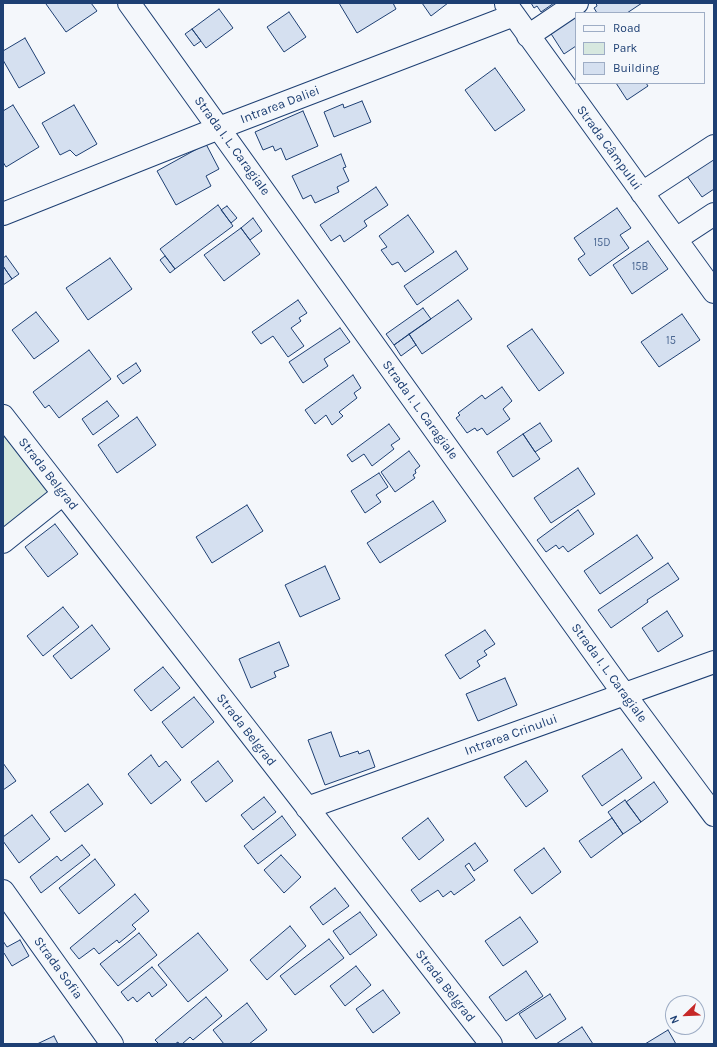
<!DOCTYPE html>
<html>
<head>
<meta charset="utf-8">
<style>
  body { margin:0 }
  #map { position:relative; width:717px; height:1047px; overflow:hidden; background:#f4f7fb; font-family:Karla,sans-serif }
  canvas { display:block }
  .frame { position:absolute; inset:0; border:4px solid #1d3f73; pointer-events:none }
  .legend { position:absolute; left:575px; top:12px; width:130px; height:72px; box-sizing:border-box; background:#f4f7fb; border:1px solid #9eadc5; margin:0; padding:5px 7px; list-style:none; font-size:12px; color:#1d3f73 }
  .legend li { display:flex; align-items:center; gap:8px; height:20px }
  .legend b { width:20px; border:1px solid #9eadc5 }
  .north { position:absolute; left:665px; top:995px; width:40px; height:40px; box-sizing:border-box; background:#f4f7fb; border:1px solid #9eadc5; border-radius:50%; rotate:247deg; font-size:11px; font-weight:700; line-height:16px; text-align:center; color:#1d3f73 }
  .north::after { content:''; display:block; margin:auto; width:14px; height:18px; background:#c62828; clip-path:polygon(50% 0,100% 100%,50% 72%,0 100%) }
</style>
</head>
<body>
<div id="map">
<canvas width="717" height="1047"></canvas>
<div class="frame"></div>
<ul class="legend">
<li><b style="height:5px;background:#f4f7fb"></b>Road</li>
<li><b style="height:11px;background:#d7e8df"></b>Park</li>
<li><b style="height:11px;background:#d5e0f0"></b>Building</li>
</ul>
<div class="north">N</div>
</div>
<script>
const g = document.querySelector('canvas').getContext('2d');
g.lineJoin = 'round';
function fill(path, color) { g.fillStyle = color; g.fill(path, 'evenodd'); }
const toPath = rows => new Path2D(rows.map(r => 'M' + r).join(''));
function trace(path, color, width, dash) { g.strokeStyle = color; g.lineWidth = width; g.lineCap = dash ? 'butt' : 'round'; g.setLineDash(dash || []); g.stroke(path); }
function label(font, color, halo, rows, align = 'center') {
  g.font = font + ' Karla,sans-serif'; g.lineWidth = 3; g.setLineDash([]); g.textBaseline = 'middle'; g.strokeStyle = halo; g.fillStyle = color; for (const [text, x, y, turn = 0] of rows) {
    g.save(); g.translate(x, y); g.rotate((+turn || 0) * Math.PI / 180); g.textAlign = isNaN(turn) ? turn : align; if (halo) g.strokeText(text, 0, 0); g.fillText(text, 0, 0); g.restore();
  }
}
const green = toPath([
  [3,435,53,495,3,535,3,435]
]);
fill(green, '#d7e8df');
trace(green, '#687fa3', 1);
const building = toPath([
  [46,3,91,3,97,11,66,32,46,4,46,3],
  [339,3,393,3,396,9,357,33,339,3],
  [422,3,448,3,431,16,422,3],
  [531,3,554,3,541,12,537,6,534,8,531,3],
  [596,3,642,3,627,13,597,13,594,8,597,6,596,3],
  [219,9,233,28,206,48,192,29,219,9],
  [289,12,306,37,284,52,267,27,289,12],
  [576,13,576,46,564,54,548,29,576,13],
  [192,29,201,41,194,46,185,34,192,29],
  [25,38,45,73,19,88,3,60,3,51,25,38],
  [495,68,525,110,495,131,465,90,495,68],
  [616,83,646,83,648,86,627,100,616,83],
  [362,101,371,122,334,137,324,112,343,104,344,108,362,101],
  [13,105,39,147,6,167,3,162,3,111,13,105],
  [74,105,97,144,76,156,70,150,60,155,42,123,74,105],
  [303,111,318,146,286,160,281,148,275,151,273,146,263,150,255,132,303,111],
  [206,144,219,169,206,176,211,186,176,205,157,171,206,144],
  [341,154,346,167,343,168,349,181,337,187,339,192,315,203,311,195,303,199,292,176,341,154],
  [714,157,714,189,702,197,687,176,714,157],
  [376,187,388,205,364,221,367,226,344,242,340,235,331,241,320,225,376,187],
  [218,205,233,226,175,269,160,249,218,205],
  [227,206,237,218,231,223,221,210,227,206],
  [617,208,631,228,620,235,629,248,590,276,578,259,585,254,574,238,617,208],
  [408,215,434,252,405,272,398,262,392,265,381,250,387,247,379,236,408,215],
  [253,218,262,231,250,240,241,228,253,218],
  [241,228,260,254,224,281,204,255,241,228],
  [648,241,668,269,632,294,613,265,648,241],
  [456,251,468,269,417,305,404,286,456,251],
  [6,256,19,274,12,279,3,266,3,258,6,256],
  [165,256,175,269,170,273,160,260,165,256],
  [110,258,132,289,88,320,66,288,110,258],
  [3,266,12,279,3,285,3,266],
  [298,300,307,313,299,318,301,321,291,328,304,346,288,357,273,336,261,344,252,332,298,300],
  [458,300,472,319,422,354,409,334,458,300],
  [423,308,431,319,394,345,386,334,423,308],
  [36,312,59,341,34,359,12,330,36,312],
  [682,314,700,340,659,367,641,342,682,314],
  [340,328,350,342,324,359,328,366,303,383,289,362,340,328],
  [532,329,564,373,539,391,507,346,532,329],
  [409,334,416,345,401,356,394,345,409,334],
  [89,350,111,379,59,418,49,405,45,408,33,392,89,350],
  [136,363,141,371,123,384,117,376,136,363],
  [353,375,361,388,354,393,357,398,339,412,343,416,332,425,326,415,315,424,305,410,353,375],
  [502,387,512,401,503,409,510,419,487,435,482,428,477,431,475,428,467,433,456,418,460,415,458,413,482,395,485,399,502,387],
  [107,401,119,416,93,435,82,419,107,401],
  [137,417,156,445,117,473,98,445,137,417],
  [540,423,552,441,535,452,523,434,540,423],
  [389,424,400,439,391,445,394,449,372,466,364,454,352,462,347,455,389,424],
  [523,434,540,459,513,477,497,452,523,434],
  [409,451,420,466,415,470,416,473,413,475,415,478,395,492,381,472,409,451],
  [578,468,595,494,551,523,534,498,578,468],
  [379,473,388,487,376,495,381,502,365,513,351,491,379,473],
  [433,501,446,521,380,563,367,543,433,501],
  [247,505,263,531,212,563,196,537,247,505],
  [578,510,594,534,568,552,563,546,559,549,556,545,546,552,537,540,578,510],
  [55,524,78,554,48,577,25,547,55,524],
  [637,535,653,558,600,594,584,571,637,535],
  [668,563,679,579,647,600,648,602,611,628,598,610,668,563],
  [325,566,340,599,300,617,285,585,325,566],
  [63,607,79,627,43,656,27,636,63,607],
  [667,611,683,636,658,652,642,628,667,611],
  [92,625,110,649,71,679,53,656,92,625],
  [485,630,495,644,484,651,487,655,477,661,480,666,460,679,445,655,485,630],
  [279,642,289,666,274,672,276,677,251,688,239,659,279,642],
  [163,667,180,688,151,711,134,690,163,667],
  [505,678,517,705,478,721,466,694,505,678],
  [194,697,214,722,182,748,162,722,194,697],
  [331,732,340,757,358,751,359,754,369,750,375,767,325,785,308,740,331,732],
  [622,749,642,778,602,806,582,776,622,749],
  [151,755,159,767,166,761,181,780,151,804,128,774,151,755],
  [218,761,233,781,206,802,191,782,218,761],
  [526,761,548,791,526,807,504,777,526,761],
  [3,763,16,781,3,790,3,763],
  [654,782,668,802,641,822,626,802,654,782],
  [88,784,103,804,65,832,50,812,88,784],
  [264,797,276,812,253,830,241,815,264,797],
  [625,800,641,822,623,834,608,812,625,800],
  [32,815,50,839,19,863,3,841,3,837,32,815],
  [282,816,296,835,258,864,244,846,282,816],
  [428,818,444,840,419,860,402,838,428,818],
  [612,818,623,834,591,858,579,841,612,818],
  [475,843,488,861,474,871,469,863,465,866,475,880,454,895,451,891,443,897,438,890,420,902,411,890,475,843],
  [82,845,90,855,41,893,30,877,57,856,61,861,82,845],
  [544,848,561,872,532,894,514,870,544,848],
  [281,855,301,877,284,893,264,870,281,855],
  [95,859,115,885,79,914,59,888,95,859],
  [335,888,349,906,323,925,310,907,335,888],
  [135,894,149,911,132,925,136,929,119,943,117,940,99,954,94,948,79,959,70,948,135,894],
  [360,912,377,935,350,955,333,931,360,912],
  [520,917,538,942,503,966,485,941,520,917],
  [290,926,306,946,267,980,250,960,290,926],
  [139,933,157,955,118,986,100,964,139,933],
  [198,933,228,970,188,1002,158,965,198,933],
  [329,939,344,958,295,995,280,976,329,939],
  [20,940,29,956,12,966,4,953,3,954,3,941,7,947,20,940],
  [356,966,371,985,345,1006,330,986,356,966],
  [152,967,167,985,152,997,149,992,137,1002,133,997,128,1001,121,992,152,967],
  [526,971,543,996,506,1021,489,997,526,971],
  [383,990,400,1013,373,1033,356,1009,383,990],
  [550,994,566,1019,536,1039,519,1014,550,994],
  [206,997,222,1016,193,1040,190,1037,182,1044,179,1044,178,1042,175,1044,159,1044,155,1040,206,997],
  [247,1003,267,1030,249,1044,224,1044,213,1030,247,1003],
  [582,1027,593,1044,556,1044,582,1027],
  [668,1030,676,1044,645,1044,668,1030],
  [54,1036,58,1044,37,1044,54,1036]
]);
fill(building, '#d5e0f0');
trace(building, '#1d3f73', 1);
const minor = toPath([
  [129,3,616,683,714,815],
  [506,4,714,292],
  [528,36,577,3],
  [642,193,714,146],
  [3,214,219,128,514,15],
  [676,239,714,214],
  [3,416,491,1044],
  [3,542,63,494],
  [307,808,714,662],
  [3,891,112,1044]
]);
trace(minor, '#1d3f73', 24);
trace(minor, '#f4f7fb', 22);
label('11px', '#4b6792', null, [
  ["15D",602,243],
  ["15B",640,267],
  ["15",671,341]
]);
label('13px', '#1d3f73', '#f4f7fb', [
  ["Intrarea Daliei",280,105,-21],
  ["Strada I. L. Caragiale",232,146,54],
  ["Strada Câmpului",609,148,54],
  ["Strada I. L. Caragiale",420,410,54],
  ["Strada Belgrad",48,474,52],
  ["Strada I. L. Caragiale",609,673,54],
  ["Strada Belgrad",246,730,52],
  ["Intrarea Crinului",511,735,-20],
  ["Strada Sofia",58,968,54],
  ["Strada Belgrad",445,986,52]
]);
</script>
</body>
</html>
